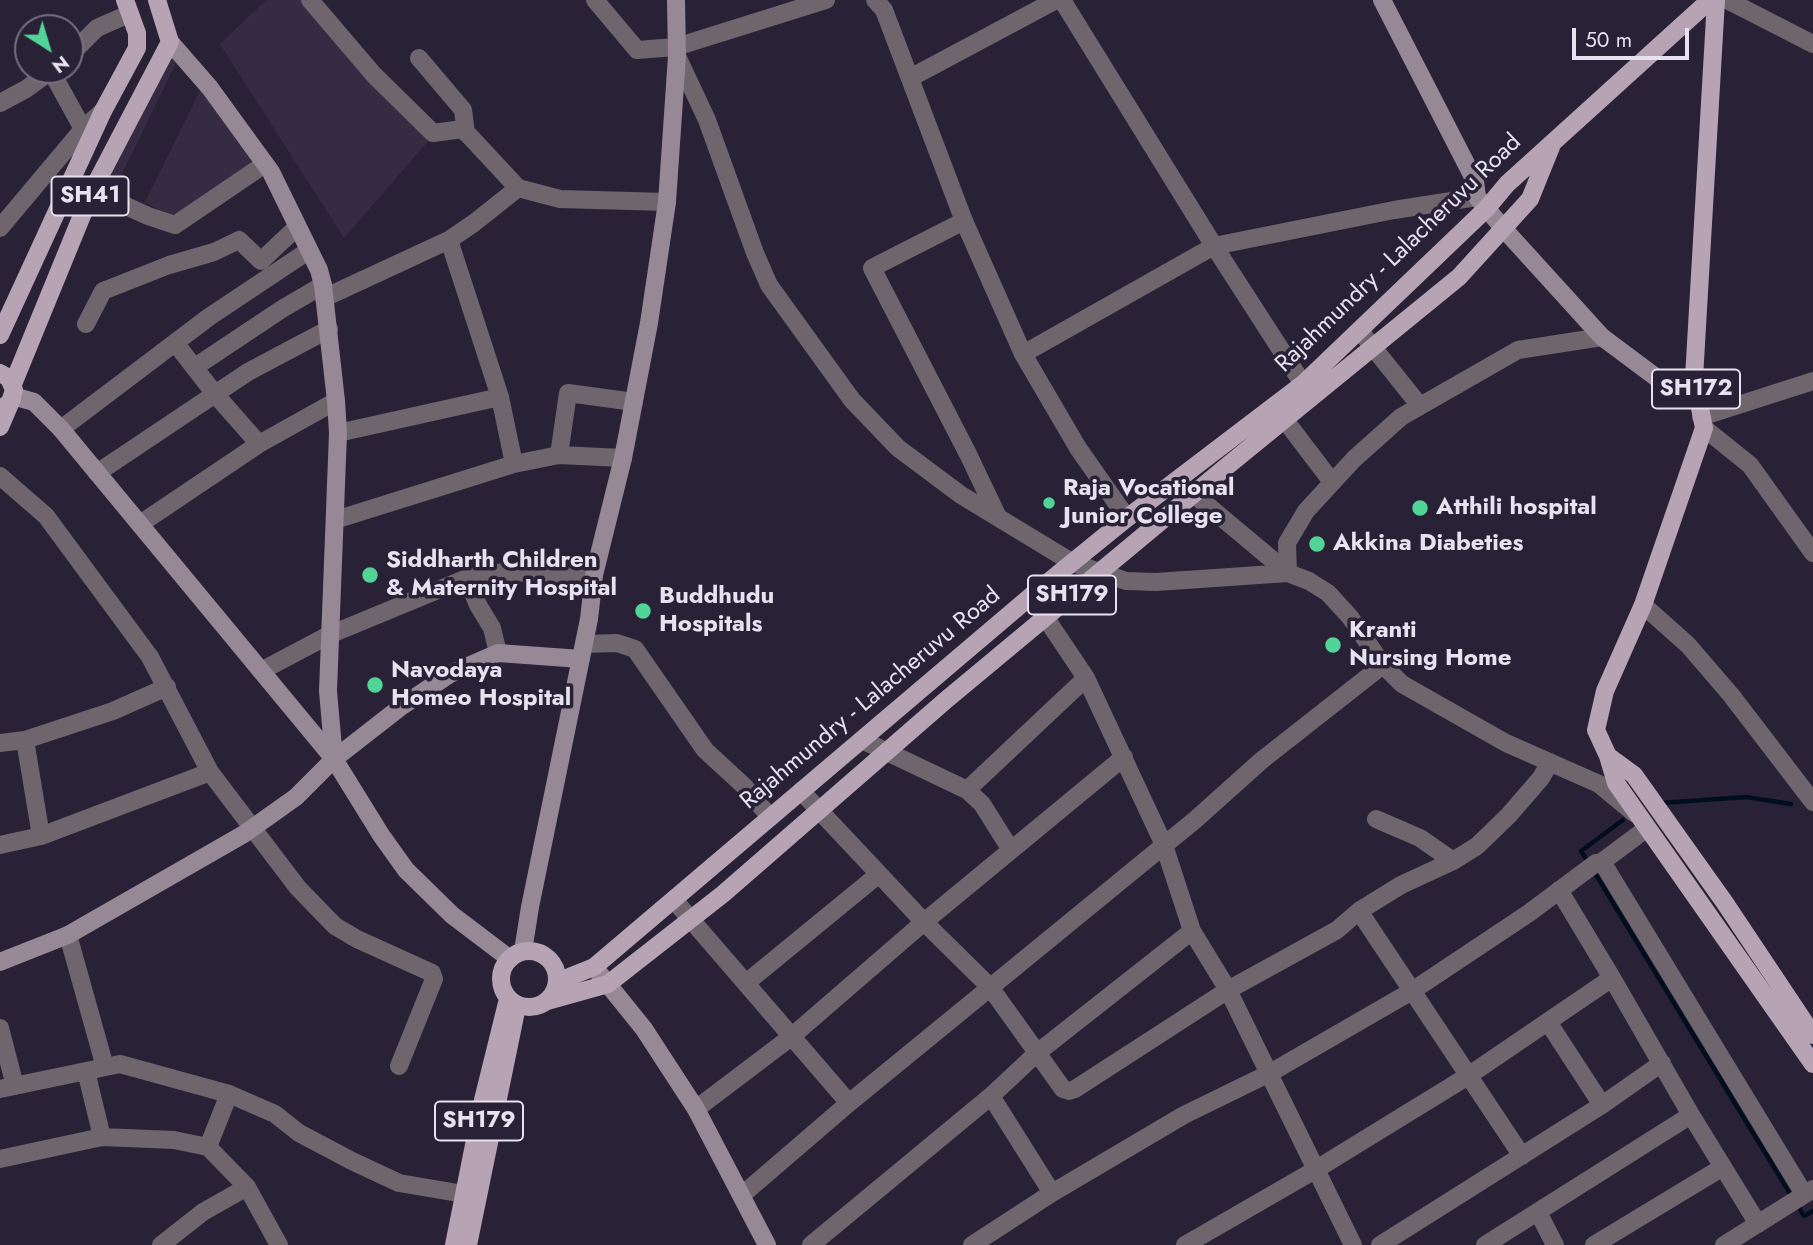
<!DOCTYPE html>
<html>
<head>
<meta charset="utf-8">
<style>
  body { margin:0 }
  #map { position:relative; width:1813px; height:1245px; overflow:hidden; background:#292236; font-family:Jost,sans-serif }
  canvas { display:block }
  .north { position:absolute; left:14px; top:14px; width:70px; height:70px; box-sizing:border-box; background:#292236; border:2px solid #756f80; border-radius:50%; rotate:143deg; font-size:19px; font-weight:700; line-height:28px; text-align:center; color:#e7e2f0 }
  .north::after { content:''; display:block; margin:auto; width:24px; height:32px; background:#52d397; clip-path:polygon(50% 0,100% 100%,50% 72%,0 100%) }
  .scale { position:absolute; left:1572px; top:28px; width:117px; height:32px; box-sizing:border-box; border:4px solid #e7e2f0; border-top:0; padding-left:9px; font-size:21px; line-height:24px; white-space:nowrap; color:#e7e2f0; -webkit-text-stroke:5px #292236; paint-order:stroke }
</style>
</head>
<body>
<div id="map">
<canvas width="1813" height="1245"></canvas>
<div class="north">N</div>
<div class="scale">50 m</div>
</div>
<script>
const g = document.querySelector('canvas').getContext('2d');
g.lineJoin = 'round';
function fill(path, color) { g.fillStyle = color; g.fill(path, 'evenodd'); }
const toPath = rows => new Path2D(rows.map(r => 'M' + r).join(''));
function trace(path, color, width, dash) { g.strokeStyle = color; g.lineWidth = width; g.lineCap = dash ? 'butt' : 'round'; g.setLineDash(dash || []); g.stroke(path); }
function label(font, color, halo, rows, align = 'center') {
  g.font = font + ' Jost,sans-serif'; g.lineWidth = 7; g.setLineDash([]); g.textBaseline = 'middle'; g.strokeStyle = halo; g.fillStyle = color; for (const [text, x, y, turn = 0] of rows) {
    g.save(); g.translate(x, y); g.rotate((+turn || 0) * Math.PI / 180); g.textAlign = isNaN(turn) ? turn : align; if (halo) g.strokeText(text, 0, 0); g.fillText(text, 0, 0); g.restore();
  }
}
fill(toPath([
  [266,0,306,0,430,139,344,238,220,44],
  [169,53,178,59,119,180,107,173],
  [201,89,259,160,176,220,145,202]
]), '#352c44');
trace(toPath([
  [1661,803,1746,797,1791,804],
  [1588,862,1581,851,1623,820],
  [1593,870,1792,1197],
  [1797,1204,1804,1216,1813,1211]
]), '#000e1d', 4.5);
trace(toPath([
  [310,0,374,75,433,133,463,129,518,188,560,199,667,202],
  [595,0,637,50,676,47,826,0],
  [875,0,884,10,964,221,1023,354,1078,448,1127,518],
  [1062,0,1214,246,1303,384],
  [1727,0,1813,44],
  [70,55,97,28,129,14],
  [677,56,707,120,755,253,769,285,852,400,898,448,961,495,1073,563,1100,572,1126,581,1156,582,1288,573,1309,581,1328,593,1350,617,1383,665,1402,684,1506,743,1599,784,1634,813],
  [419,58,463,110,466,133],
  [51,71,83,129],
  [910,78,1056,0],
  [0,103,26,89,52,70],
  [71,181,148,216,175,225,265,164],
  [964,221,872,268,968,454,997,515],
  [0,228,83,129,103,111],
  [324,298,449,240,474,223,518,188],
  [86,324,103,291,169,265,214,252,239,240,261,261,297,227],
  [1360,331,1420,406],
  [176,344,215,394,259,444],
  [1023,354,1214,246,1394,210,1477,197],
  [195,367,282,309,323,285],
  [500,397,514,464],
  [1275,407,1332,482],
  [1701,417,1813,381],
  [1704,428,1750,465,1813,553],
  [61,429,209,317,308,251],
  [338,433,500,397,449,240],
  [559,455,568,393,634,402],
  [97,473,248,372,329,329],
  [0,476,46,516,150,657,210,772,298,888,335,926,357,939,432,973,434,979,399,1066],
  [1177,480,1288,573],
  [335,520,514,464,559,455,623,458],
  [140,524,259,444,336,401],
  [1288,573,1287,543,1306,511,1354,459,1401,417,1518,350,1602,337],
  [467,578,478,605,492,628,498,653],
  [1031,596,1086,678,1164,845,1192,931,1228,990,1353,1245],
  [1643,605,1688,645,1731,695,1813,802],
  [584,644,617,643,635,649,705,750,744,786,770,817],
  [261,671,329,635,467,578,504,572,594,575],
  [25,740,41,836],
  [862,740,967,790,982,804,1011,850],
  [0,743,25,740,113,711,167,687],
  [967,790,1086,678],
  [801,791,924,922,990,987,1063,1089,1069,1091,1075,1089,1228,990,1337,930,1359,911,1401,885,1453,861,1477,846,1509,815,1541,778,1550,762],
  [1376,819,1420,838,1453,861],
  [0,845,41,836,210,772],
  [1599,864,1646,829],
  [674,900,849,1103],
  [1359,911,1522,1156],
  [68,935,105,1067],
  [1612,978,1691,1115,1758,1224],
  [746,983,879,874],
  [1548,1022,1602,1105],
  [0,1028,15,1086],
  [86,1071,102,1137],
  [0,1089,120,1064,229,1094,275,1114,299,1133,352,1161,399,1183,464,1194],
  [991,1096,1052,1193],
  [696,1109,791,1037,924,922,1124,757],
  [208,1147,229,1094],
  [0,1159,102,1137,174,1140,208,1147,247,1187,279,1245],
  [742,1195,849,1103,1195,820,1262,760,1383,665],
  [1538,1212,1555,1245],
  [161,1245,203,1212,247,1187],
  [811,1245,991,1096,1037,1053,1192,931],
  [972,1245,1052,1193,1184,1115,1270,1073,1412,991,1529,913,1596,863,1603,864,1607,870,1804,1194],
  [1185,1245,1315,1170,1468,1076,1612,978,1559,890],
  [1380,1245,1602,1105,1662,1063],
  [1485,1245,1691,1115],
  [1594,1245,1723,1167],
  [1724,1245,1813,1189]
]), '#6e656d', 18);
trace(toPath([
  [1382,0,1475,181,1477,197,1503,228,1602,337,1669,387,1694,378],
  [170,42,210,88,271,172,319,270,323,285,336,401,338,433,328,691,334,759],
  [13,396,34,402,61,429,334,759,381,835,406,870,452,915,510,959],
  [523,951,530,907,589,619,594,575,623,458,649,323,667,202,677,56,676,0],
  [0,962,68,935,244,834,296,797,334,759,402,706,450,674,498,653,581,659],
  [594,967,644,1029,696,1109,767,1245]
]), '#968895', 18);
trace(toPath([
  [1716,0,1694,378,1704,428,1643,605,1605,691,1596,730,1608,756,1616,783,1813,1064],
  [0,335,103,111,137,48,137,33,125,0],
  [0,373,9,378,14,390,10,402,0,410],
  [13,384,92,191,170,42,157,0],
  [0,427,12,399],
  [1608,756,1634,775,1725,903,1813,1035],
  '501 979a28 28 0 1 1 56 0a28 28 0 1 1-56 0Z',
  [559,981,594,967,1031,596,1127,518,1303,384,1487,208,1507,184,1710,0],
  [547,1001,608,984,723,894,946,700,1226,467,1459,277,1530,199,1551,147],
  [454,1245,483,1100,508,999],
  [468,1245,515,1016]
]), '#b6a4b5', 18);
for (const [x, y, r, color] of [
  [1049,503,7,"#52d397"],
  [1420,508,9,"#52d397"],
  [1317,544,9,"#52d397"],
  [370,575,9,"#52d397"],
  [643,611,9,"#52d397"],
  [1333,645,9,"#52d397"],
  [375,685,9,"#52d397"]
]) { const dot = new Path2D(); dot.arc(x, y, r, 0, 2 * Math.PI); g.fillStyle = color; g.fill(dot); trace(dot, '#292236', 2.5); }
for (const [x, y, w] of [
  [90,196,77],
  [1696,389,88],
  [1072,595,88],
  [479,1121,88]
]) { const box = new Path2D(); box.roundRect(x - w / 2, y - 19.5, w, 39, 5); g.fillStyle = '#292236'; g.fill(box); trace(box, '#e7e2f0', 2); }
label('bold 23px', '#e7e2f0', null, [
  ["SH41",90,196],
  ["SH172",1696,389],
  ["SH179",1072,595],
  ["SH179",479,1121]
]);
label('24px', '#e7e2f0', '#292236', [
  ["Rajahmundry - Lalacheruvu Road",1399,254,-44],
  ["Rajahmundry - Lalacheruvu Road",871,699,-40]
]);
label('bold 24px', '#e7e2f0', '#292236', [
  ["Raja Vocational",1063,489],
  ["Junior College",1063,517],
  ["Atthili hospital",1436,508],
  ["Akkina Diabeties",1333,544],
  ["Siddharth Children",386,561],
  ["& Maternity Hospital",386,589],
  ["Buddhudu",659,597],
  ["Hospitals",659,625],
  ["Kranti",1349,631],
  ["Nursing Home",1349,659],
  ["Navodaya",391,671],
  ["Homeo Hospital",391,699]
], 'left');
</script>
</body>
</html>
